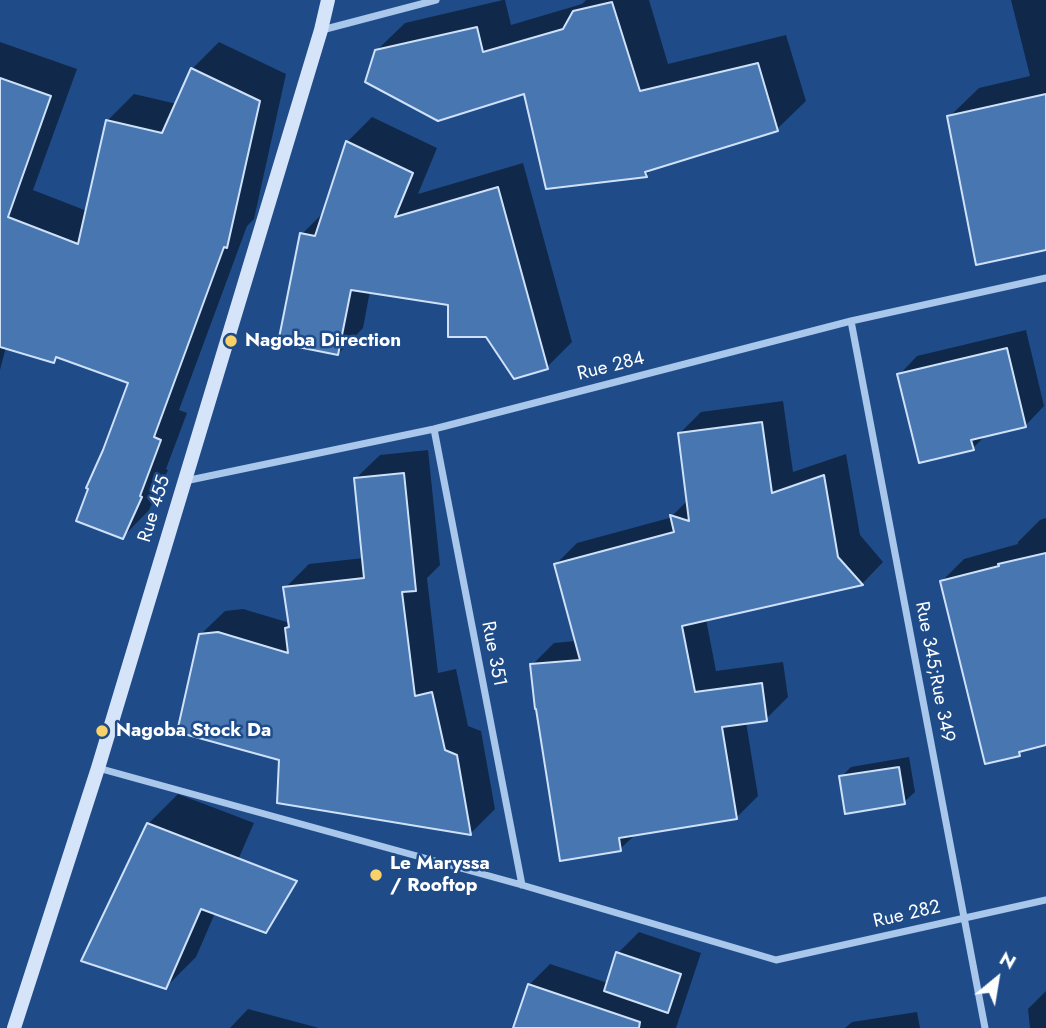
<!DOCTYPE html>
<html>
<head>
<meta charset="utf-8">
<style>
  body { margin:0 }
  #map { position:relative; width:1046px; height:1028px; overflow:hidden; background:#1f4c89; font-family:Jost,sans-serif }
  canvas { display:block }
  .north { position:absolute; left:962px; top:944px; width:70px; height:70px; -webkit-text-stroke:5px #1f4c89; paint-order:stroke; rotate:30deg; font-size:19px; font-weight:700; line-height:28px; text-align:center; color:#fff }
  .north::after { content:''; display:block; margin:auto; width:24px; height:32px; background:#fff; clip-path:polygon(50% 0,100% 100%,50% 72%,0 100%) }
</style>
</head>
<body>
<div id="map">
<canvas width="1046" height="1028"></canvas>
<div class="north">N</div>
</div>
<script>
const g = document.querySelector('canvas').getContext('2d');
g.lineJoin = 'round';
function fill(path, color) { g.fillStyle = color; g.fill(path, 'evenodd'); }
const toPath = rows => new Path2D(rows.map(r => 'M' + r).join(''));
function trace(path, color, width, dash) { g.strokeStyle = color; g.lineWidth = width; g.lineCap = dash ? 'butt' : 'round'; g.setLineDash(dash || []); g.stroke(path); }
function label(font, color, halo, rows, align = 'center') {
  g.font = font + ' Jost,sans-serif'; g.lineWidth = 5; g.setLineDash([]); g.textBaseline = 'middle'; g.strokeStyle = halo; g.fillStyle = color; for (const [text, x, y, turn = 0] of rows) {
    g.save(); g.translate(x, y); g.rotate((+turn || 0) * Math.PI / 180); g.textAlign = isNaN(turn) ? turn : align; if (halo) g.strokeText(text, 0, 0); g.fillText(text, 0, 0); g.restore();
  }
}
fill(toPath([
  [503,0,505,0,511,25,582,4,586,0,649,0,668,64,786,35,806,101,777,129,654,168,646,175,525,91,376,51,405,23],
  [1011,0,1046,0,1046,248,949,117,979,88,1030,76],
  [0,42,77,69,33,190,87,211,107,121,134,94,177,104,192,69,219,42,286,74,254,219,247,226,179,410,187,413,166,469,168,470,149,510,123,537,105,451,130,382,59,356,54,361,6,347,0,370],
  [372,117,437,148,418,194,523,163,572,342,547,367,487,336,450,304,370,291,363,328,338,354,302,234,326,210,347,142],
  [1026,330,1044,406,1026,425,987,434,973,448,899,375,917,356],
  [783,401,793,472,846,454,860,535,883,562,862,584,706,619,716,671,783,662,788,697,766,719,746,722,758,796,736,818,636,834,620,849,532,665,554,643,576,641,556,564,577,543,673,517,672,516,688,500,679,434,701,412],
  [428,450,440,565,427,578,438,673,456,669,468,726,481,731,495,809,471,833,288,803,281,759,200,635,225,611,243,609,290,623,285,588,309,564,364,558,355,479,380,455],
  [1046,518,1046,744,1024,749,1019,754,942,581,964,559,1018,544,1018,542,1040,520],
  [909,757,915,792,904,802,841,777,851,767],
  [178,794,254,823,196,957,166,987,148,824],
  [639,932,701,953,676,1028,514,1028,529,985,550,964,608,983,618,953],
  [1046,991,1046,1028,1030,1028,1028,1009],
  [248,1009,319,1028,230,1028],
  [917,1012,920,1028,845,1028,852,1022]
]), '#0007');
const building = toPath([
  [612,2,640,91,758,63,778,131,645,172,647,177,546,189,524,94,438,121,365,82,375,50,477,27,483,52,563,29,573,11,612,2],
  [191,68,260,101,227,248,224,247,154,437,161,440,140,496,142,497,123,539,76,521,88,489,86,488,103,450,128,383,56,357,54,363,0,347,0,78,51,96,8,217,78,244,106,120,162,133,191,68],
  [1046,94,1046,250,976,265,947,116,1046,94],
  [346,141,413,173,395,217,498,187,548,369,514,379,486,337,448,337,448,305,351,290,338,355,278,343,300,233,315,236,346,141],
  [1007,348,1026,427,971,440,974,450,919,463,897,374,1007,348],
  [762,422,772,493,824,475,838,557,863,585,682,626,695,692,762,683,767,721,722,727,737,819,619,838,621,851,560,861,536,709,535,709,530,664,580,660,554,564,674,532,670,515,689,521,678,433,762,422],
  [404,473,416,591,402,592,415,696,432,692,445,750,457,755,471,835,277,803,279,760,177,732,199,634,218,632,288,653,285,628,289,627,283,587,364,578,354,478,404,473],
  [1046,553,1046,745,1019,752,1020,756,985,764,940,581,999,566,998,564,1046,553],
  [899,767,905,804,845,814,839,776,899,767],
  [147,823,297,881,266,933,201,909,166,989,81,961,147,823],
  [616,952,681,974,668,1013,604,991,616,952],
  [528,984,640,1022,639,1028,513,1028,528,984]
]);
fill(building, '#4776b1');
trace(building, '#cee1f8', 2);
trace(toPath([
  [322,30,436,0],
  [851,321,985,1028],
  [434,429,522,885],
  [185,481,434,429,851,321,1046,278],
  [98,768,522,885,776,960,1046,900]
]), '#a9c6eb', 7);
trace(toPath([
  [14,1028,98,768,321,30,328,0]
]), '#d5e4f8', 14);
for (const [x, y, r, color] of [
  [231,341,7,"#f9d169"],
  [102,731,7,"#f9d169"],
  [376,875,7,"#f9d169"]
]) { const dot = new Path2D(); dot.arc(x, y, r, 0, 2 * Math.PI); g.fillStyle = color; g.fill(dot); trace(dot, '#1f4c89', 2.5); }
label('bold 19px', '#fff', '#1f4c89', [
  ["Nagoba Direction",245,341],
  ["Nagoba Stock Da",116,731],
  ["Le Maryssa",390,864],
  ["/ Rooftop",390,886]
], 'left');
label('19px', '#fff', '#1f4c89', [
  ["Rue 284",611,367,-14],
  ["Rue 455",155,509,-73],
  ["Rue 351",493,654,79],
  ["Rue 345;Rue 349",934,672,79],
  ["Rue 282",907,915,-13]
]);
</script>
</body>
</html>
